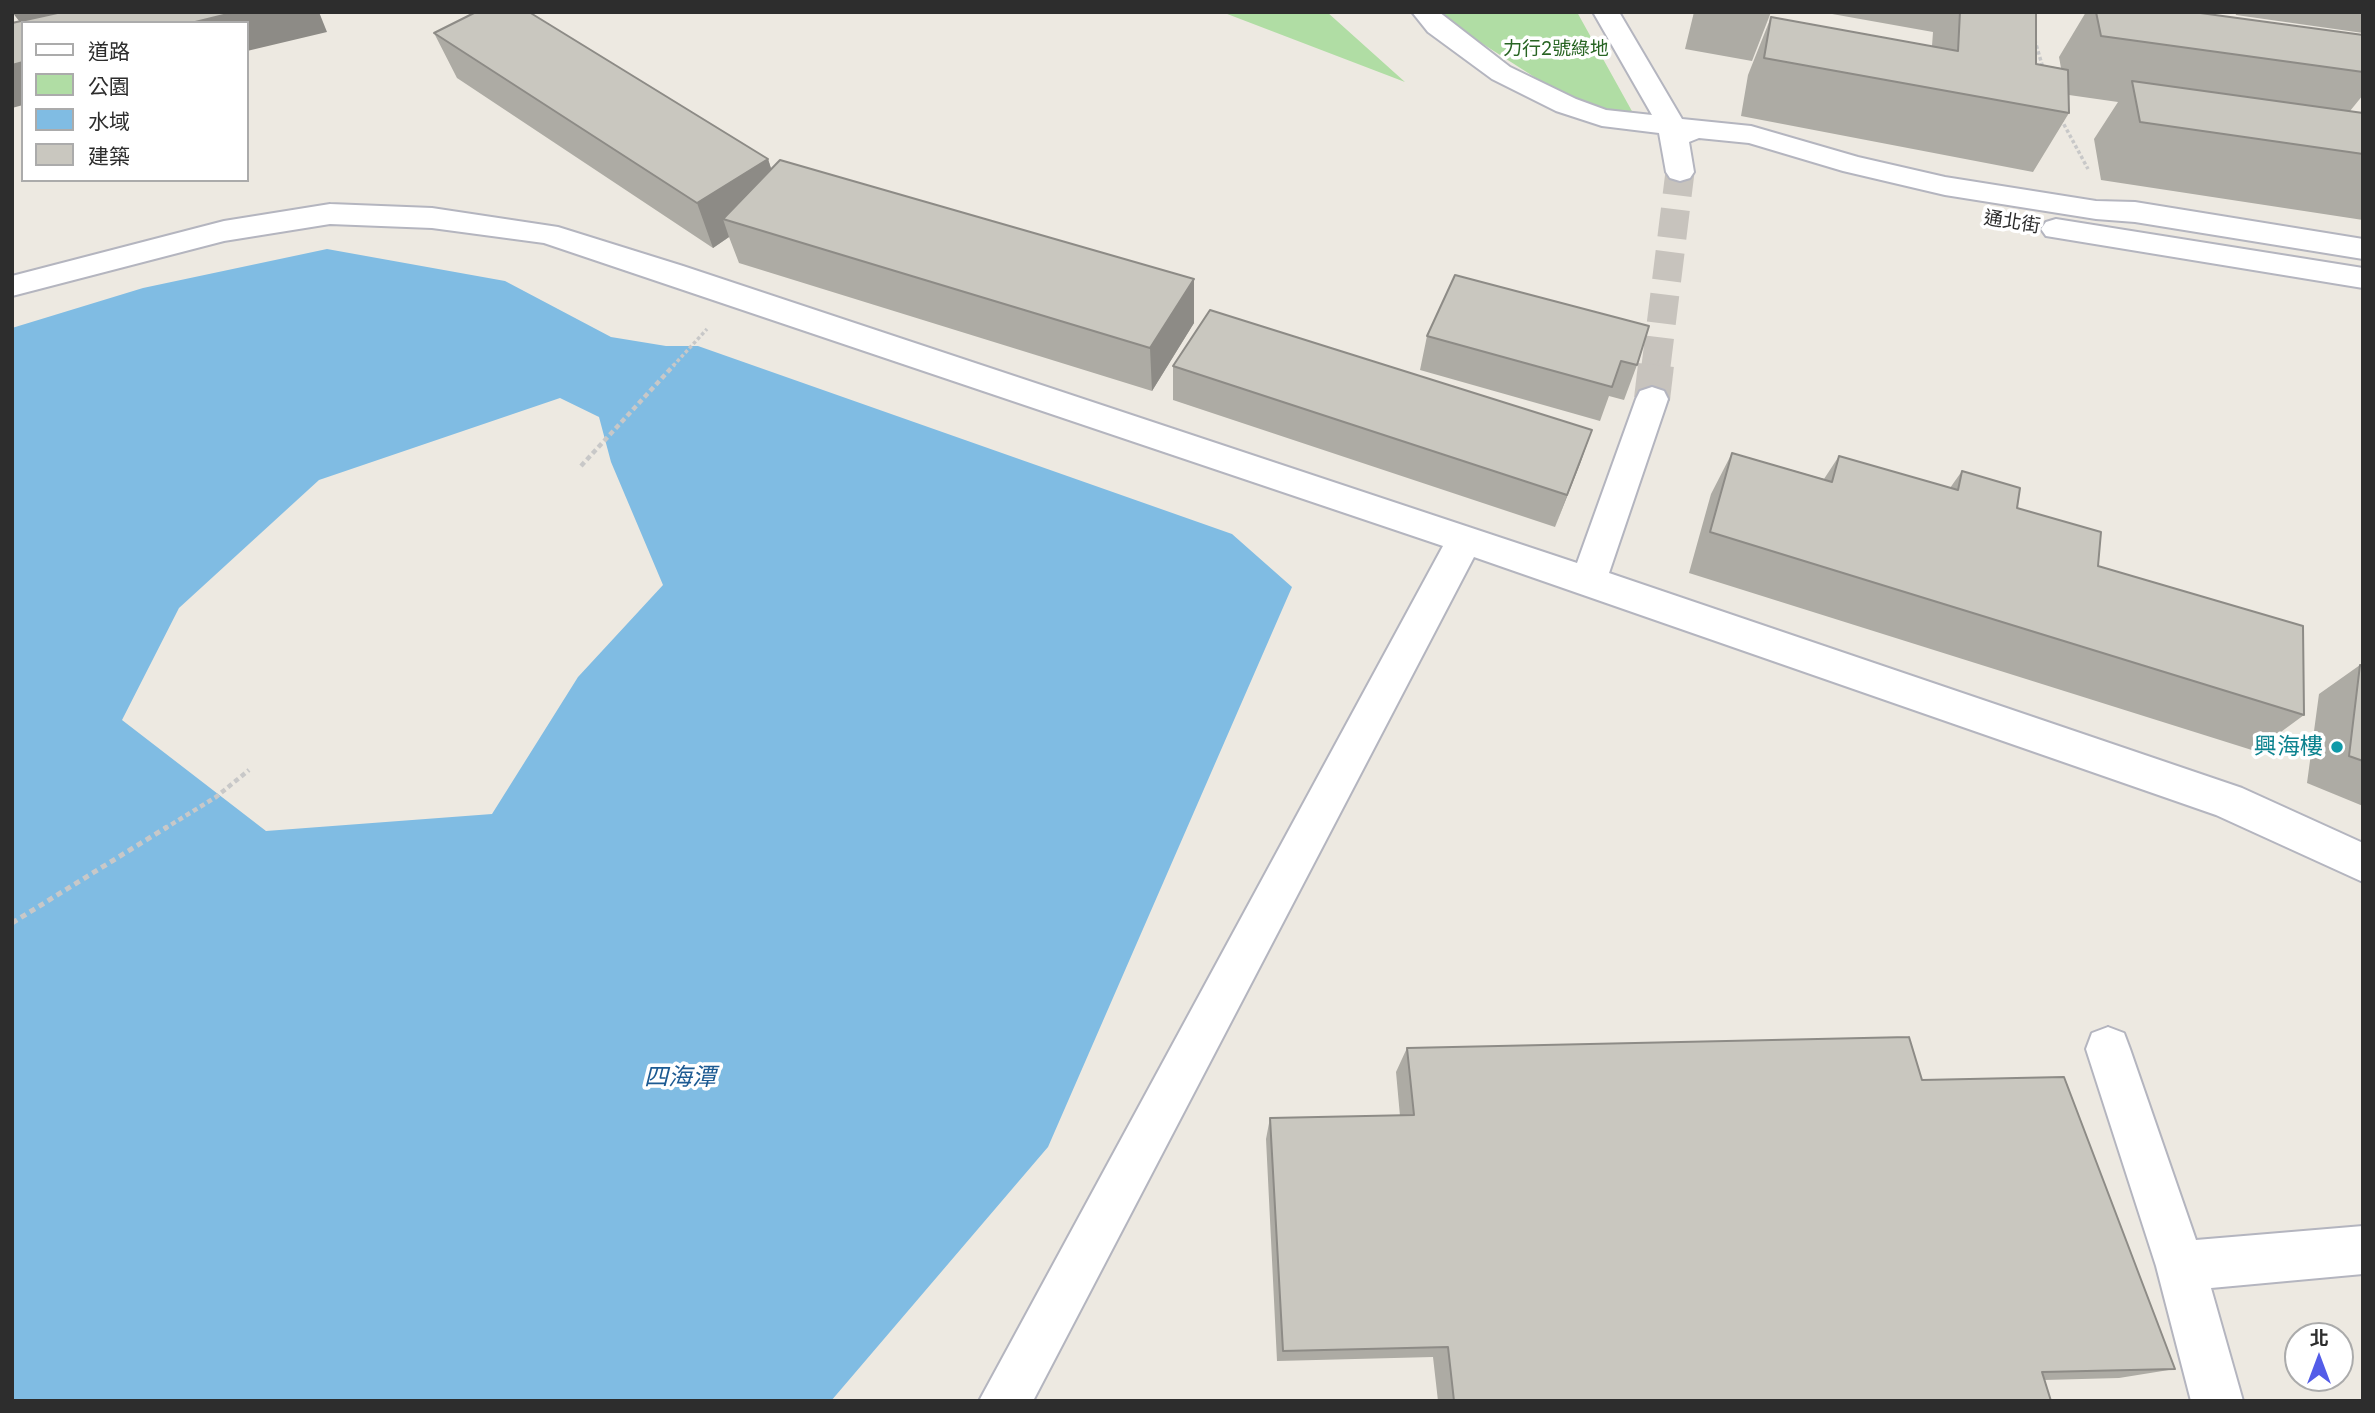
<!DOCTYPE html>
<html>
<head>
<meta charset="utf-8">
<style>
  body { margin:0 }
  #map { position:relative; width:2375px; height:1413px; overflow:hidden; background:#ede9e1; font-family:Lato,"Noto Sans TC",sans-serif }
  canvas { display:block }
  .frame { position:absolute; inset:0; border:14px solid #2d2d2d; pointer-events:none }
  .legend { position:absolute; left:21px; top:21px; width:228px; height:161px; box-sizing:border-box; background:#fff; border:2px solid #ababab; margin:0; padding:9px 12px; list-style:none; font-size:21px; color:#2d2d2d }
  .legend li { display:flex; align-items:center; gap:14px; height:35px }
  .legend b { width:35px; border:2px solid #ababab }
  .north { position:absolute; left:2284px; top:1322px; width:70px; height:70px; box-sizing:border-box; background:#fff; border:2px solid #ababab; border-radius:50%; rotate:0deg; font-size:19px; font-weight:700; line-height:28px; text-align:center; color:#2d2d2d }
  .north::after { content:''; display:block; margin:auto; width:24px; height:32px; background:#535ce8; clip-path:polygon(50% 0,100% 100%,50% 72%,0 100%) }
</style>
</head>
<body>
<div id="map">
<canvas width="2375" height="1413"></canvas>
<div class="frame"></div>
<ul class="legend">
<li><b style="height:9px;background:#fff"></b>道路</li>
<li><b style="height:19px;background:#b0dda4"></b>公園</li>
<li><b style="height:19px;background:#80bce3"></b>水域</li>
<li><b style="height:19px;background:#c9c7bf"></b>建築</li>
</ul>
<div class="north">北</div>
</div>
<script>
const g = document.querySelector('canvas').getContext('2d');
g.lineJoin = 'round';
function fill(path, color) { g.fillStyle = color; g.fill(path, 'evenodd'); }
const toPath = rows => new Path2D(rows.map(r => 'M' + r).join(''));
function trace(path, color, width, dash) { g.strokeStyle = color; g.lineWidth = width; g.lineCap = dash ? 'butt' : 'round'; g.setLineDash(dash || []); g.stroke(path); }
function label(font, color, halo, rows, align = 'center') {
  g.font = font + ' Lato,"Noto Sans TC",sans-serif'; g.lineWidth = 7; g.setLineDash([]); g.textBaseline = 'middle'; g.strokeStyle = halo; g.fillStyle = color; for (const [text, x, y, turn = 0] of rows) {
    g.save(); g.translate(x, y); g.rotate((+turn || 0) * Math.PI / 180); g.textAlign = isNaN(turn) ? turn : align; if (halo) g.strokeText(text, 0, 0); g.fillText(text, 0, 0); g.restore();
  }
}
fill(toPath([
  [1222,12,1327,12,1405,82],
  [1433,12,1577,12,1633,113,1605,109,1553,89]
]), '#b0dda4');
fill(toPath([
  [327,249,505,281,611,337,666,346,698,346,1232,534,1292,587,1048,1147,831,1401,12,1401,12,328,143,288],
  [560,398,599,417,611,462,663,585,578,677,492,814,266,831,122,720,179,608,319,480]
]), '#80bce3');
trace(toPath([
  [1656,366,1680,172]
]), '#c7c3bd', 29, [29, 14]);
trace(toPath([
  [1652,399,1656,365]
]), '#c7c3bd', 36, [36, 18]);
const minor = toPath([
  [1412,12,1439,12,1510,67,1576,99,1606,110,1652,115,1593,12,1619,12,1682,119,1751,126,1858,157,1945,177,2096,201,2135,202,2363,239,2363,259,2135,222,2096,219,1945,195,1843,171,1749,143,1699,138,1689,142,1694,172,1690,178,1680,181,1670,178,1666,172,1659,133,1602,126,1556,111,1492,79,1428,32,1412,12],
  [330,204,432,208,558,227,683,266,1577,563,1636,399,1640,391,1652,387,1664,391,1668,399,1609,573,2242,788,2363,843,2363,882,2216,815,1474,557,1033,1401,979,1401,1443,546,544,243,432,228,330,224,224,241,12,296,12,276,224,221,330,204],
  [2056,219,2363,268,2363,288,2046,236,2041,229,2046,222,2056,219],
  [2108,1027,2124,1033,2130,1049,2196,1240,2363,1226,2363,1274,2211,1288,2243,1401,2191,1401,2156,1266,2086,1049,2092,1033,2108,1027]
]);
trace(minor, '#b4b5bf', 4);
trace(toPath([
  [2033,34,2043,68],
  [2061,119,2088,169],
  [673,366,707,329]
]), '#c8c8c8', 3.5, [3.5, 2.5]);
trace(toPath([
  [581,466,674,365],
  [164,829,216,797,249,770]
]), '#c8c8c8', 4.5, [5, 3.5]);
trace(toPath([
  [12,923,167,827]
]), '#c8c8c8', 5, [6, 4.5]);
fill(minor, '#fff');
fill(toPath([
  [1694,12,1771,12,1752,61,1685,49],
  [1821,12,2036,12,2036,64,2061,68,2059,57,2086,12,2193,12,2363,35,2363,95,2350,111,2363,113,2363,220,2101,180,2094,139,2118,102,2069,95,2069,113,2033,172,1741,116,1748,75,1771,17,1932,46,1933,32],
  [2235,12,2363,12,2363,33,2236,15],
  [434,33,768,159,771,168,1194,279,1194,323,1152,391,739,263,729,237,713,248,457,78],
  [1455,275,1637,365,1624,400,1609,396,1600,421,1420,370,1427,336],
  [1173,366,1592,430,1555,527,1173,400],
  [1732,453,1824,479,1839,456,1950,488,1962,471,2017,508,2304,715,2255,751,1689,573,1711,494],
  [2360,665,2363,666,2363,806,2307,783,2319,694],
  [1407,1048,1922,1080,2175,1369,2119,1378,2044,1380,2051,1401,1438,1401,1433,1357,1277,1361,1266,1139,1270,1118,1400,1116,1396,1072]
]), '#adaba4');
fill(toPath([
  [12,12,96,12,23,26],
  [236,12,319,12,327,32,247,51,247,23,191,23],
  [23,62,23,105,12,108,12,65],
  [768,159,782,204,723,219,729,237,713,248,697,203],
  [1194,279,1194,323,1152,391,1150,348],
  [1592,430,1580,464,1555,527,1567,495]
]), '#8d8b86');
const building = toPath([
  [62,12,236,12,191,23,23,23,23,62,12,65,12,23,62,12],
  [476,12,529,12,768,159,697,203,434,33,476,12],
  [1960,12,2036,12,2036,64,2068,70,2069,113,1764,58,1771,17,1958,51,1960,12],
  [2096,12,2193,12,2363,35,2363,72,2101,36,2096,12],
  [2132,81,2363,113,2363,154,2140,122,2132,81],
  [780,160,1194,279,1150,348,723,219,780,160],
  [1455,275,1649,326,1637,365,1621,361,1612,387,1427,336,1455,275],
  [1210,310,1592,430,1567,495,1173,366,1210,310],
  [1732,453,1832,482,1839,456,1958,490,1962,471,2020,488,2017,508,2101,532,2098,566,2303,626,2304,715,1710,532,1732,453],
  [2360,665,2363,666,2363,761,2349,756,2360,665],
  [1909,1037,1922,1080,2064,1077,2175,1369,2042,1372,2051,1401,1454,1401,1448,1347,1283,1351,1270,1118,1414,1115,1407,1048,1909,1037]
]);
fill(building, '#c9c7bf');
trace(building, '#8d8b86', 2);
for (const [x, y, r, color] of [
  [2337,747,7,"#0f9aa8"]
]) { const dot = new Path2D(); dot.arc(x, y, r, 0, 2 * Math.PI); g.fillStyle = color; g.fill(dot); trace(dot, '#fff', 2.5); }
label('19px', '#286423', '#fff', [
  ["力行2號綠地",1556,49]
]);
label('19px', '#2d2d2d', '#fff', [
  ["通北街",2012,222,9]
]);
label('23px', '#0d838f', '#fff', [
  ["興海樓",2323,747]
], 'right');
label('italic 24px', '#1c5a92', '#fff', [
  ["四海潭",680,1077]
]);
</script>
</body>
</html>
